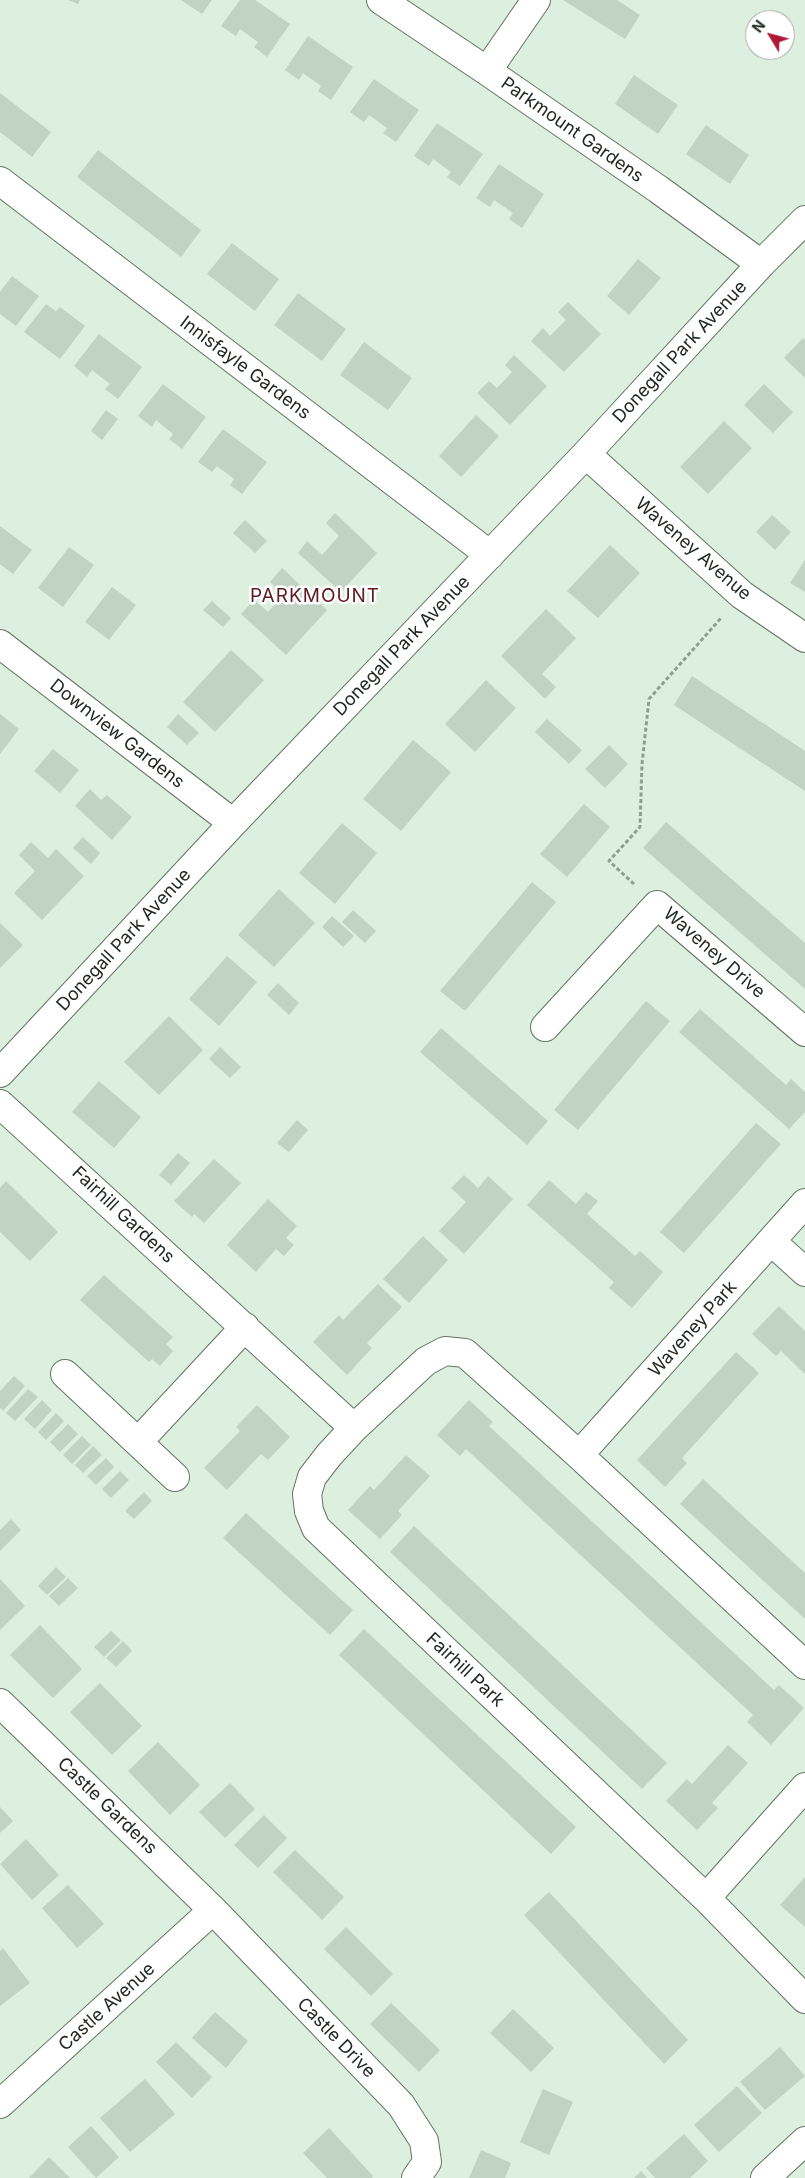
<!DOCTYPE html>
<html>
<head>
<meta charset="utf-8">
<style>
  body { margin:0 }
  #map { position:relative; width:805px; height:2178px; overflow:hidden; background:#ddf0df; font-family:Inter,sans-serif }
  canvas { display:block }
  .north { position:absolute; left:745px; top:10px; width:50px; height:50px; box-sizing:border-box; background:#fff; border:1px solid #a5a8a6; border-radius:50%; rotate:307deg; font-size:14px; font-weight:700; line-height:20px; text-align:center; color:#1f2620 }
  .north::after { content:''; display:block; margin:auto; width:18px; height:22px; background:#ad1936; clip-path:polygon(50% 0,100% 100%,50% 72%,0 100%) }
</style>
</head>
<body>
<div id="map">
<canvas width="805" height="2178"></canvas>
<div class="north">N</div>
</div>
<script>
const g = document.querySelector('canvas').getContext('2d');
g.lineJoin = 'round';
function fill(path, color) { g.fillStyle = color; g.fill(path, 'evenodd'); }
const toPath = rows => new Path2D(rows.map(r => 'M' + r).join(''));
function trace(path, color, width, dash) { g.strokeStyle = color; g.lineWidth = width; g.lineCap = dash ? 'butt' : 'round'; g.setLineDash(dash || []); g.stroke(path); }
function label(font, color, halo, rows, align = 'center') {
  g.font = font + ' Inter,sans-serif'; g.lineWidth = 5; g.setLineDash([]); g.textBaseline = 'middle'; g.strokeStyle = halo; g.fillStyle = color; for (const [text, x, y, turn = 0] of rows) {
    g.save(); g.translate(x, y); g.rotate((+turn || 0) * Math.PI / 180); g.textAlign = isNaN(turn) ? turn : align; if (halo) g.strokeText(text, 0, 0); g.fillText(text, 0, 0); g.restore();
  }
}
fill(toPath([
  [68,0,80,0,78,4],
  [181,0,212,0,202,14],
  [240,0,255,0,290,24,267,57,254,47,258,42,240,29,236,36,221,26],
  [563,0,617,0,640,15,625,39],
  [308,36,353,67,331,100,318,91,321,86,303,73,299,80,285,70],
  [634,75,678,105,658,134,615,104],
  [374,79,419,110,396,142,383,133,387,128,369,115,364,122,350,112],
  [0,93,51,132,32,157,0,132],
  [437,123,483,154,460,186,447,177,451,172,433,159,429,166,414,156],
  [706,125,749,155,730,184,686,154],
  [98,150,201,230,181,257,77,177],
  [499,164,544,194,522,228,509,219,513,213,494,200,490,207,476,198],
  [232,243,279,279,255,311,207,274],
  [638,259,661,278,629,315,607,296],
  [12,276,39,296,16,326,0,314,0,292],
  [298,293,346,329,322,361,274,325],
  [568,302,601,334,564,372,531,341,543,328,550,336,566,320,558,312],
  [46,304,56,311,60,307,85,326,60,359,24,332],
  [99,334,142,367,118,399,105,389,110,384,92,370,87,377,74,366],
  [803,338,805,340,805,378,784,358],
  [364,342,412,378,388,410,340,375],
  [514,355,547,386,510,425,477,393,489,381,497,388,512,372,505,365],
  [163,384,206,417,182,449,169,439,173,434,156,420,152,427,138,416],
  [764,384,793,412,773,433,744,405],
  [106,410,118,419,102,440,91,431],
  [476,415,499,436,461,477,439,456],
  [724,421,752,448,708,494,680,467],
  [223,429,267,462,242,494,230,485,234,479,217,466,212,472,198,462],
  [335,513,377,553,341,592,298,553,307,541,322,555,331,545,339,536,326,523],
  [772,515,791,532,775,550,756,532],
  [245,520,267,541,255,553,233,533],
  [0,526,32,550,13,574,0,564],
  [610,545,640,573,598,618,567,591],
  [69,547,94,565,63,607,38,588],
  [805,560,805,592,790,583],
  [282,568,327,610,286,655,241,614,254,600,268,612,284,595,270,582],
  [112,587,136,605,109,640,85,622],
  [212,601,231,618,223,627,203,610],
  [546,609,576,638,542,674,556,687,545,699,501,656],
  [231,650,264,680,215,732,183,702],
  [692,676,805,751,805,791,674,705],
  [486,680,516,708,475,752,445,724],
  [0,714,19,729,0,754],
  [178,714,199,733,187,745,167,727],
  [547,719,582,750,569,764,535,732],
  [413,740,451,772,401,831,363,799],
  [609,745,628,764,605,788,585,769],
  [53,749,79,770,60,793,34,771],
  [90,789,101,800,107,795,132,817,112,840,75,806],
  [584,804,610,827,567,877,540,854],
  [666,822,805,943,805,989,643,848],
  [342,823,377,853,335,904,299,873],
  [83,837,100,853,91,864,73,848],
  [31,842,48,858,56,849,84,876,42,920,14,893,35,871,19,855],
  [532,882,556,902,465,1011,440,991],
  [279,889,315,923,274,967,238,935],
  [353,910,376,931,365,943,342,922],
  [332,916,354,936,343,947,322,927],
  [0,923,23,945,0,968],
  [227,956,257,982,219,1026,189,999],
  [278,983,299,1003,289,1015,267,995],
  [646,1001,670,1021,578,1130,554,1110],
  [700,1009,786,1085,791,1079,805,1092,805,1112,789,1129,679,1032],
  [169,1016,203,1050,159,1095,124,1062],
  [441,1028,548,1121,527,1145,420,1052],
  [220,1047,241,1067,230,1078,209,1059],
  [99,1081,141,1117,114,1148,72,1112],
  [297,1120,308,1130,289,1152,277,1143],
  [756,1123,781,1144,684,1253,660,1232],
  [178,1153,190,1163,171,1185,159,1175],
  [214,1159,241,1183,204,1223,194,1214,192,1217,174,1201],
  [464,1175,478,1188,488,1176,513,1199,464,1254,439,1231,466,1202,451,1188],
  [549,1180,576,1204,586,1192,598,1201,587,1214,635,1256,640,1251,663,1272,632,1308,609,1288,614,1282,527,1205],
  [6,1181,58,1232,30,1261,0,1232,0,1188],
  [268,1199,297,1226,286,1238,294,1245,284,1256,276,1249,256,1272,227,1245],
  [423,1236,448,1260,409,1303,383,1279],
  [104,1275,173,1337,166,1344,173,1351,160,1366,152,1359,149,1362,80,1300],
  [378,1284,402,1307,367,1343,372,1348,347,1375,313,1342,339,1315,343,1320],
  [779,1306,805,1331,805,1374,781,1351,776,1356,752,1334],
  [736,1352,759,1373,682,1458,687,1463,665,1487,637,1460],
  [14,1376,25,1386,3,1411,0,1408,0,1391],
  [28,1389,38,1397,15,1421,6,1413],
  [42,1400,52,1410,35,1429,24,1419],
  [469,1400,493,1422,489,1426,774,1690,779,1685,804,1708,771,1745,747,1722,753,1715,466,1449,460,1456,437,1435],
  [257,1405,290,1437,268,1460,261,1454,227,1490,204,1468,240,1431,236,1427],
  [56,1413,64,1421,46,1440,38,1432],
  [68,1424,78,1434,60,1452,50,1442],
  [82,1436,91,1445,72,1464,63,1455],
  [93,1446,102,1455,83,1473,75,1465],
  [406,1455,430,1476,398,1511,402,1515,380,1539,348,1510,370,1486,374,1490],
  [106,1458,114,1467,96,1485,87,1476],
  [120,1471,129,1480,111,1498,102,1489],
  [703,1479,805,1573,805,1619,680,1504],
  [144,1492,152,1501,134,1519,125,1511],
  [246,1513,353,1610,330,1635,223,1538],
  [11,1519,21,1530,0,1551,0,1530],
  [414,1526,667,1763,642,1789,390,1552],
  [56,1567,66,1577,47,1595,38,1586],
  [68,1578,78,1588,59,1606,49,1596],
  [0,1579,25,1606,0,1630],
  [40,1625,82,1669,53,1698,10,1655],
  [364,1629,576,1827,551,1854,339,1655],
  [111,1631,121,1640,104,1657,94,1647],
  [123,1641,132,1651,116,1667,106,1658],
  [100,1683,142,1726,112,1755,70,1712],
  [158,1742,200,1785,170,1815,128,1771],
  [728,1745,748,1763,712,1803,718,1808,697,1830,666,1801,687,1779,692,1784],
  [230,1783,255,1809,225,1838,199,1812],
  [0,1807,13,1821,0,1833],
  [264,1815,287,1838,258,1868,234,1845],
  [26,1839,59,1875,32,1900,0,1864],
  [295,1850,344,1897,322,1920,273,1872],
  [805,1877,805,1927,780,1905],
  [68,1885,104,1924,77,1948,42,1908],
  [549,1892,688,2040,664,2064,524,1915],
  [346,1927,393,1974,371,1996,324,1949],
  [3,1948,30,1983,0,2006,0,1951],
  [391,2003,440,2050,419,2072,370,2024],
  [513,2009,554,2048,531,2072,490,2033],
  [215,2012,248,2041,226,2068,192,2038],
  [176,2042,212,2077,192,2098,156,2062],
  [780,2047,805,2076,765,2110,740,2082],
  [145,2079,175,2114,130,2152,100,2118],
  [737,2086,762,2113,719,2152,694,2125],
  [543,2089,573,2102,549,2155,520,2142],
  [91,2126,119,2157,96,2178,68,2147],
  [329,2128,373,2176,372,2178,327,2178,303,2153],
  [684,2134,708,2161,690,2178,655,2178,646,2168],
  [481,2150,511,2163,505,2178,469,2178],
  [49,2157,70,2178,29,2178],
  [641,2171,647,2178,634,2178]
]), '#c1d3c3');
const minor = toPath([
  [381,0,487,71,658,189,761,264],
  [487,71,536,0],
  [0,181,490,555],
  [586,454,742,595,805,638],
  [0,644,233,823],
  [545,1027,657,905,805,1032],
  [0,1073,233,823,586,454,761,264,805,220],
  [0,1104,354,1428],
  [772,1242,805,1272],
  [65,1374,175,1477],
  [138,1442,245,1327],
  [579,1455,805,1203],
  [805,1665,579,1455,465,1353,445,1351,426,1361,354,1428,329,1455,312,1477,307,1494,309,1511,316,1528,706,1898,805,1999],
  [0,1703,213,1910,401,2105,424,2141,427,2162,416,2178],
  [706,1898,805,1787],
  [0,2104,213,1910],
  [765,2178,805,2141]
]);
trace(minor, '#637465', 30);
trace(toPath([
  [634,884,609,861,640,827,642,764,649,699,722,617]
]), '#8f9e91', 3, [4, 2.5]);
trace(minor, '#fff', 28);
label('18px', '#1f2620', '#fff', [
  ["Parkmount Gardens",572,130,35],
  ["Donegall Park Avenue",680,352,-47],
  ["Innisfayle Gardens",245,368,37],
  ["Waveney Avenue",693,549,41],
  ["Donegall Park Avenue",402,646,-46],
  ["Downview Gardens",117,734,38],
  ["Donegall Park Avenue",124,940,-47],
  ["Waveney Drive",714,953,41],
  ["Fairhill Gardens",123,1215,43],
  ["Waveney Park",693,1329,-48],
  ["Fairhill Park",465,1670,43],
  ["Castle Gardens",107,1806,44],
  ["Castle Avenue",107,2007,-42],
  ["Castle Drive",336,2038,46]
]);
g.letterSpacing = '1px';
label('19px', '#601b23', '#fff', [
  ["PARKMOUNT",315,596]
]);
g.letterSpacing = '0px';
</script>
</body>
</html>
